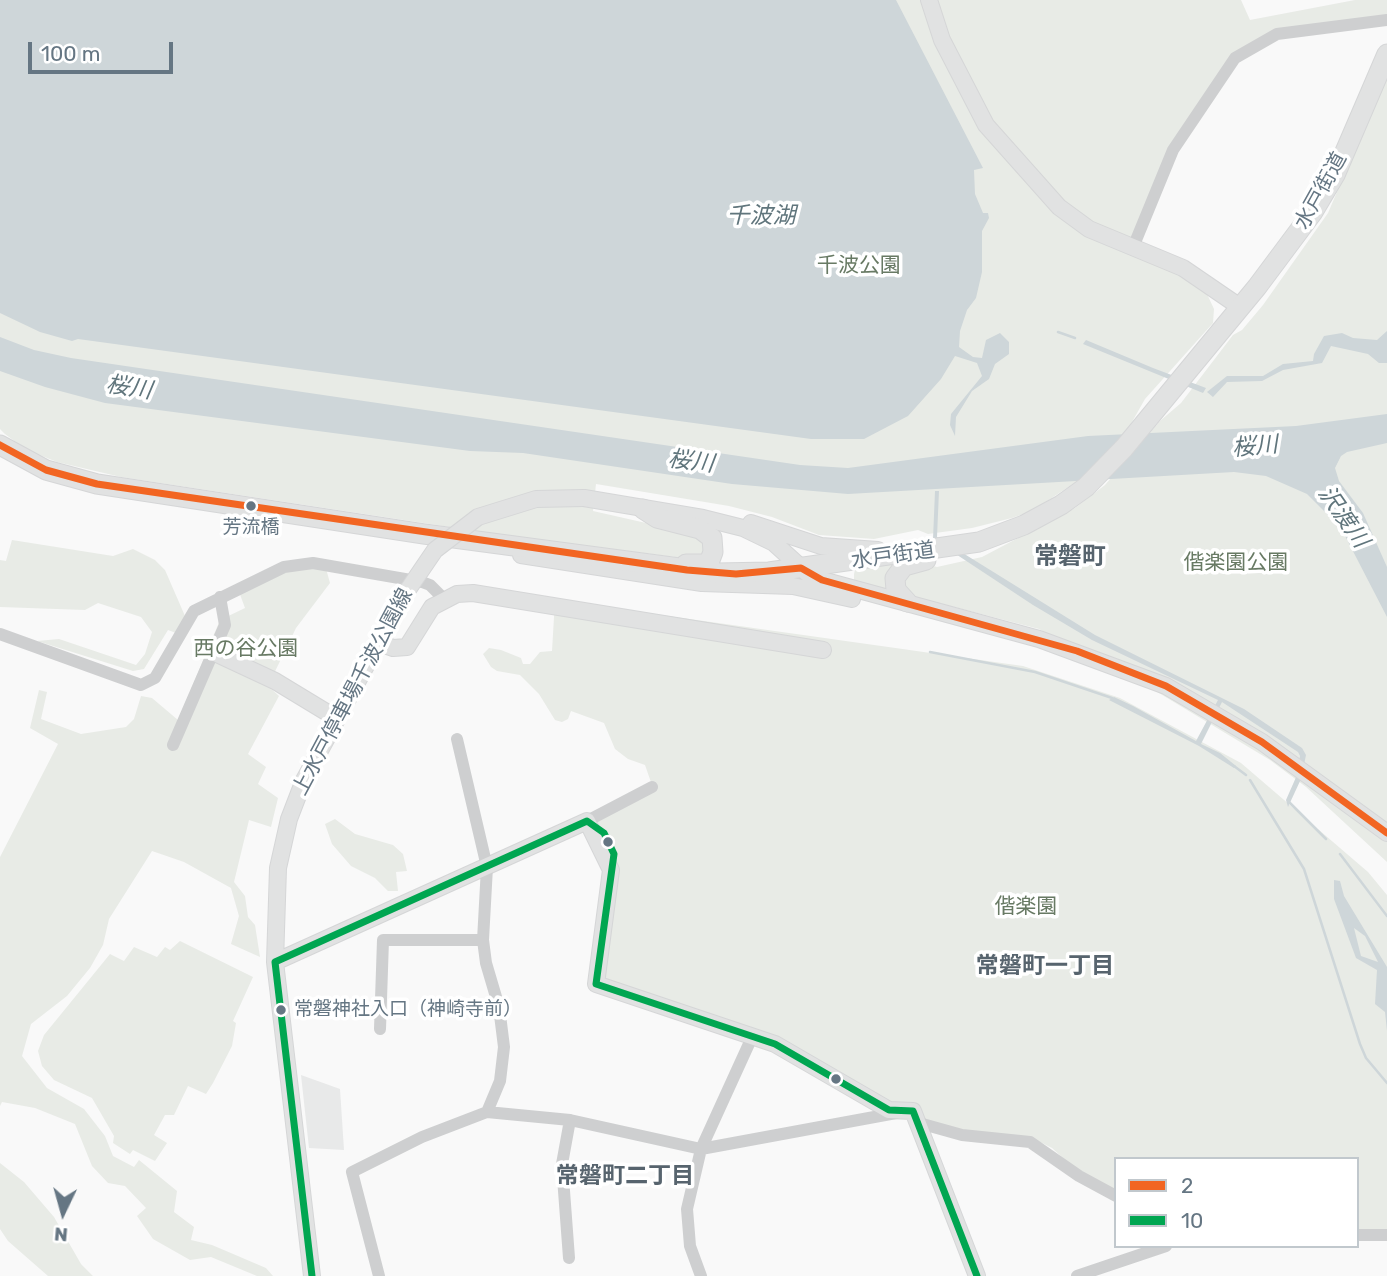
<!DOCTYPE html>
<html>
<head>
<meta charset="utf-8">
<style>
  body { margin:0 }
  #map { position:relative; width:1387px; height:1276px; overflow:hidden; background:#f9f9f9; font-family:Rubik,sans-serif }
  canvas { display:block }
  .legend { position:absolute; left:1114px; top:1157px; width:245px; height:91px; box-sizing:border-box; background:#fff; border:2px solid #c1c8cd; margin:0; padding:9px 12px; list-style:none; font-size:21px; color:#657683 }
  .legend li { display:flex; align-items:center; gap:14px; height:35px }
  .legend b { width:35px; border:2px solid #c1c8cd }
  .north { position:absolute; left:28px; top:1178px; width:70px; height:70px; -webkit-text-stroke:5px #fff; paint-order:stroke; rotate:185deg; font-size:19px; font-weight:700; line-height:28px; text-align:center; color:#657683 }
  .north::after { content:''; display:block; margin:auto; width:24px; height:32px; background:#657683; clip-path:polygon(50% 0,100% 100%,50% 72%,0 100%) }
  .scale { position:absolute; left:28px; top:42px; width:145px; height:32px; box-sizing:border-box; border:4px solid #657683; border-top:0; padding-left:9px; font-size:21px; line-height:24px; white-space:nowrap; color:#657683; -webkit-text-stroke:5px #fff; paint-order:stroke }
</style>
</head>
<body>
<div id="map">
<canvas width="1387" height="1276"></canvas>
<ul class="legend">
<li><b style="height:9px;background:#f26522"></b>2</li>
<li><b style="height:9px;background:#00a651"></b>10</li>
</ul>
<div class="north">N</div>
<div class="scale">100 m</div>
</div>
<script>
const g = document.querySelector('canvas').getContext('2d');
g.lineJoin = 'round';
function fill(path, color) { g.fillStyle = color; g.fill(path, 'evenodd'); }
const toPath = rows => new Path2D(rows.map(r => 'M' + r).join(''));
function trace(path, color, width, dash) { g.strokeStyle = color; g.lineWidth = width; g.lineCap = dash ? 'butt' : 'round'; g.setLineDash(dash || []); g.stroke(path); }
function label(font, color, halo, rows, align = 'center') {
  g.font = font + ' Rubik,"Noto Sans JP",sans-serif'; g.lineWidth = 7; g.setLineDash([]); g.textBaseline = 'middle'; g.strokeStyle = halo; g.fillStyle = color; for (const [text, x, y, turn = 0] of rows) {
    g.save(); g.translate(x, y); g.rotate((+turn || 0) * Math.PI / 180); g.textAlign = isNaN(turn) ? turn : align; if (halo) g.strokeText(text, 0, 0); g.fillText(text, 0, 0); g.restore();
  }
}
fill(toPath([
  [301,1075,340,1089,344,1150,309,1148]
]), '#e8e9e9');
fill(toPath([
  [0,0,1241,0,1250,20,1355,0,1387,0,1387,15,1277,34,1235,58,1173,150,1134,239,1167,267,1207,294,1214,309,1213,323,1145,399,1128,429,1085,476,1032,511,1012,518,972,528,928,534,918,530,874,539,819,535,772,517,729,506,596,484,593,511,699,535,703,540,704,554,690,559,489,533,121,477,57,462,25,449,5,434,0,429],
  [1387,75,1387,862,1306,787,1270,760,1154,690,1039,629,854,581,854,574,855,570,912,560,937,567,982,557,1075,508,1105,485,1160,421,1181,403,1233,335,1242,330,1263,305,1328,213],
  [12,540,113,556,133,549,155,560,165,570,185,616,176,633,168,630,144,669,133,671,37,641,59,639,136,665,145,654,152,632,141,617,98,603,85,610,0,607,0,560,6,561],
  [325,565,330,583,296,628,268,686,279,696,248,754,266,767,258,784,278,798,271,827,249,820,234,882,245,896,248,917,255,925,260,957,231,944,239,916,231,888,184,862,152,851,109,919,103,945,90,968,67,996,31,1024,22,1056,47,1088,84,1109,105,1136,113,1156,134,1167,139,1160,177,1191,174,1212,194,1227,191,1240,212,1245,266,1268,273,1276,257,1276,211,1257,190,1260,153,1239,137,1216,146,1208,125,1186,108,1183,92,1166,75,1124,35,1108,2,1102,0,1106,0,857,58,744,30,728,39,690,47,692,41,719,81,734,126,727,134,719,141,696,152,698,178,720,220,620,245,608,238,589,284,567],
  [555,600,1023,666,1120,698,1241,763,1368,872,1387,895,1387,1232,1357,1232,1357,1159,1116,1159,1116,1190,1075,1169,1052,1148,1034,1139,962,1131,891,1108,822,1064,600,980,612,870,589,821,653,788,645,765,628,759,615,749,604,723,571,711,568,719,562,722,555,720,539,694,520,675,497,671,491,667,483,654,489,648,501,650,521,658,523,664,530,664,540,652,552,651],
  [335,819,355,834,393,845,403,854,407,871,396,872,398,891,388,891,375,878,351,866,332,844,325,824],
  [180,941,253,977,233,1021,236,1023,232,1046,213,1083,206,1094,188,1086,174,1115,165,1115,154,1135,167,1143,155,1161,133,1150,130,1154,113,1143,114,1136,92,1098,54,1080,42,1066,38,1051,44,1035,110,954,124,961,134,947,157,957,165,947,170,950],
  [0,1163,24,1182,54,1217,81,1264,93,1276,48,1276,8,1241,0,1229]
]), '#e8ebe6');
fill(toPath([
  [0,0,896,0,983,168,974,170,975,194,983,213,988,213,989,218,982,231,982,272,976,298,967,310,960,331,959,347,973,357,982,358,986,340,1000,333,1009,342,1009,354,995,364,989,379,972,391,956,417,955,436,950,425,951,414,982,376,977,363,955,356,941,379,908,416,864,439,811,439,78,339,72,341,40,332,0,313],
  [1387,331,1387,363,1379,363,1368,354,1331,346,1322,363,1283,370,1262,381,1227,382,1213,397,1207,392,1227,376,1263,376,1283,364,1313,361,1314,354,1324,336,1342,333,1353,338,1377,340],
  [0,337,34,350,71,358,800,465,848,468,1088,436,1296,426,1387,414,1387,443,1347,452,1341,456,1335,468,1339,481,1363,513,1387,567,1387,617,1341,528,1307,494,1266,476,1234,472,848,494,732,484,523,453,470,451,105,403,45,387,0,371],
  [1086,340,1153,368,1206,388,1203,393,1083,344],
  [935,491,939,491,937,537,1095,635,1244,709,1302,748,1306,755,1301,779,1288,807,1286,800,1297,775,1300,756,1298,752,1222,702,1201,744,1220,753,1236,766,1234,768,1199,746,1109,700,1114,697,1133,706,1196,741,1218,700,1092,640,1033,605,933,539],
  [1334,880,1340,881,1344,896,1387,967,1387,1031,1385,1012,1375,1004,1377,970,1356,958,1334,899],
  [1354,928,1365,936,1378,962,1361,956]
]), '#ced6d9');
trace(toPath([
  [1058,332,1075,338],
  [930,652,1035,672,1112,698],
  [1234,766,1246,775],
  [1250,780,1304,869,1360,1044,1366,1058,1387,1083],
  [1289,802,1326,839],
  [1340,854,1387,916]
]), '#ced6d9', 2.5);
const secondary = toPath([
  [929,0,942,40,986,125,1059,207,1089,229,1183,268,1240,307],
  [584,498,703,518,743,528,774,543,807,573,822,580,1039,639,1166,686,1262,742,1387,833],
  [751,523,821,546,878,550],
  [521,555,702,583,793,586,852,599],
  [379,643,393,648,407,647,432,607,457,594,473,593,823,650],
  [215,653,275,681,336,718],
  [275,962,587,821,611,870,596,984,775,1044,889,1110,913,1111,977,1276],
  [312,1276,275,962,278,868,289,819,304,780,405,594]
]);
const primary = toPath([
  [0,445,46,470,97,484,424,534,717,573,769,572,979,542,1024,525,1061,505,1086,487,1124,448,1257,287,1313,212,1335,175,1387,54],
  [643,509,657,518,700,529,712,538,713,552,710,560,705,564,686,564],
  [907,602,896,590,895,578,904,566,926,560]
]);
trace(secondary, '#d5d6d7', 18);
trace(primary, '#d5d6d7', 21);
trace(toPath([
  [1134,245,1173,150,1235,58,1277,34,1387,20],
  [0,634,141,685,155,678,194,611,284,567,313,563,422,582,430,585,444,599],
  [457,739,487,867,483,940,486,963,499,1007,504,1047,500,1081,487,1112],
  [173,745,225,625,220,597],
  [587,821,652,787],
  [380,1029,383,940,483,940],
  [919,1123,962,1135,1030,1142,1079,1176,1116,1196],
  [1357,1235,1387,1235],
  [569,1258,562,1164,570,1120],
  [379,1276,352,1172,422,1137,487,1112,570,1120,701,1149,896,1113],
  [701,1276,690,1246,687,1209,701,1149,753,1035],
  [1077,1276,1166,1246]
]), '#cecfd0', 12);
trace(secondary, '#e1e2e2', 16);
trace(primary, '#e1e2e2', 19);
const secondaryBridge = toPath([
  [405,594,435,550,478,517,536,499,584,498]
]);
trace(secondaryBridge, '#d5d6d7', 18, []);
trace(secondaryBridge, '#e1e2e2', 16);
trace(toPath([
  [0,445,46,470,97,484,687,570,736,574,801,568,822,580,1077,651,1166,686,1262,742,1387,833]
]), '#f26522', 7);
trace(toPath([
  [312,1276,275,962,587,821,604,833,614,854,596,984,775,1044,889,1110,913,1111,977,1276]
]), '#00a651', 7);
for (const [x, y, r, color] of [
  [251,506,6,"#657683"],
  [608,842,6,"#657683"],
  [281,1010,6,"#657683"],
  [836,1079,6,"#657683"]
]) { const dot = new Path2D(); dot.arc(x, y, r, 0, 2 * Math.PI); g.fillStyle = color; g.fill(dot); trace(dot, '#fff', 2.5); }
label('19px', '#657683', '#fff', [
  ["芳流橋",251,528],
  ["常磐神社入口（神崎寺前）",294,1010,"left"]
]);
label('21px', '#657683', '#fff', [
  ["水戸街道",1321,191,-61],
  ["水戸街道",893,556,-8],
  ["上水戸停車場千波公園線",353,692,-62]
]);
label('21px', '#687a64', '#fff', [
  ["千波公園",859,266],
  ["偕楽園公園",1236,563],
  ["西の谷公園",246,649],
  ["偕楽園",1026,907]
]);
label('italic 23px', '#60757c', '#fff', [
  ["千波湖",761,216],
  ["桜川",129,388,9],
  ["桜川",1255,447,-5],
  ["桜川",691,462,7],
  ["沢渡川",1343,517,55]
]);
label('bold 23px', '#57646e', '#fff', [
  ["常磐町一丁目",1045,966],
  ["常磐町二丁目",625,1176]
]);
label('bold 24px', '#57646e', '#fff', [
  ["常磐町",1070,557]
]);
</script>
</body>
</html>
